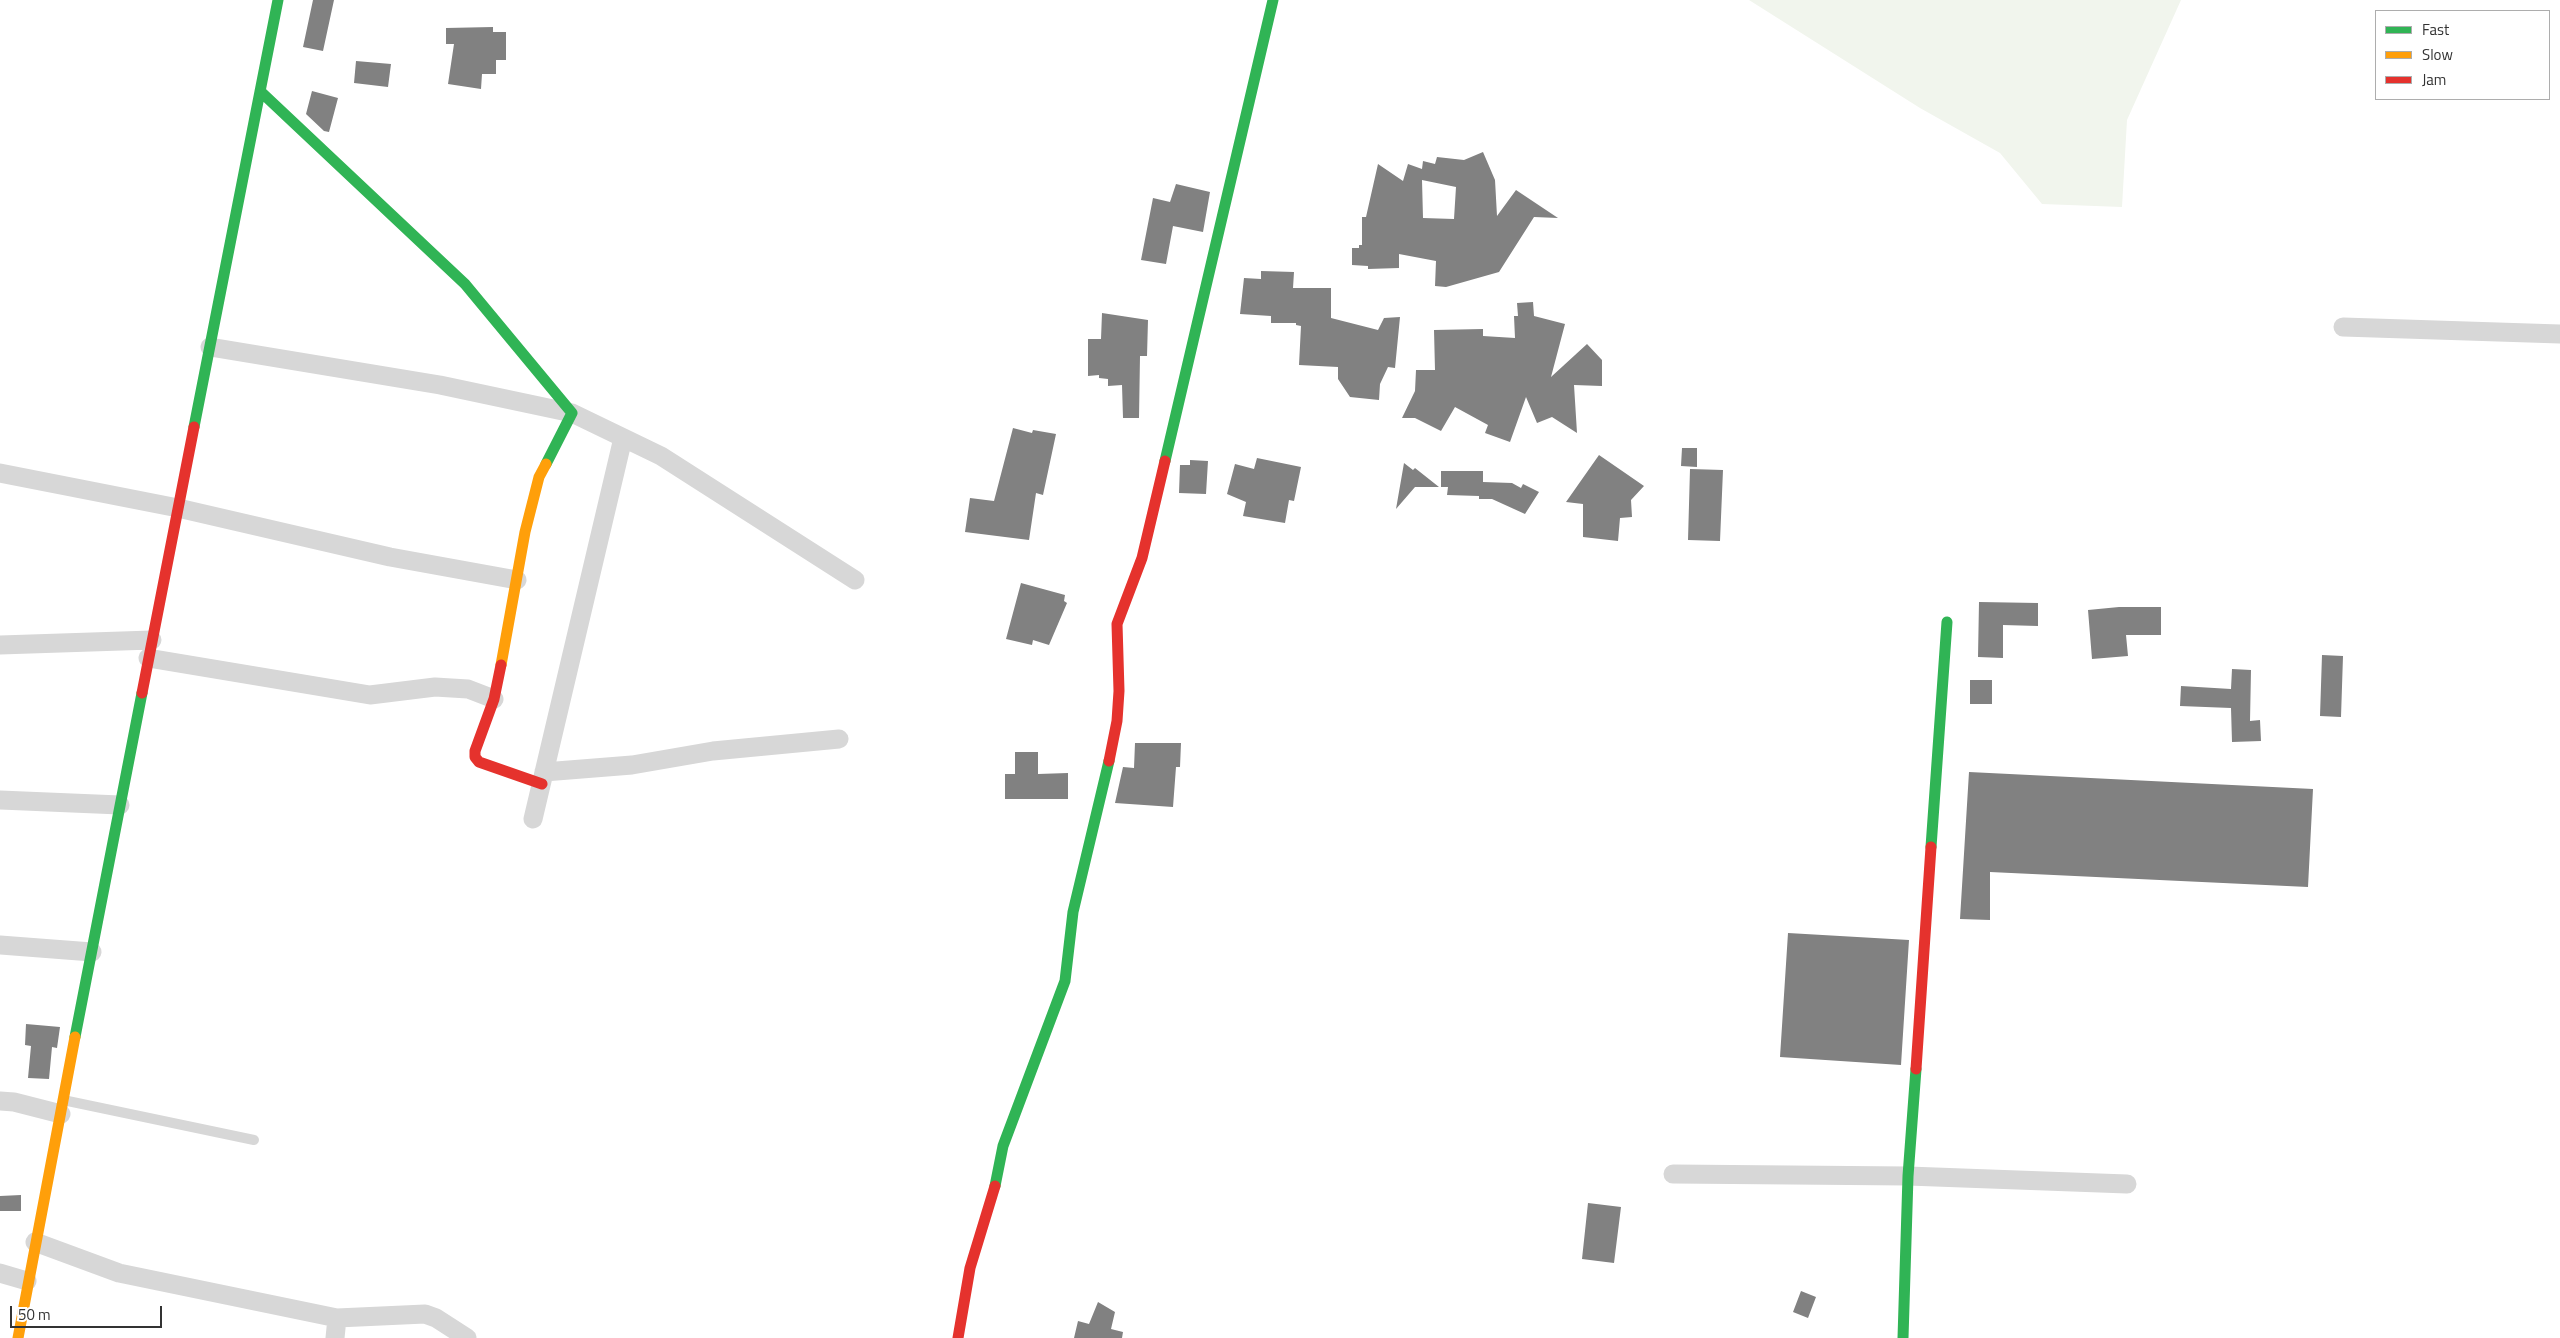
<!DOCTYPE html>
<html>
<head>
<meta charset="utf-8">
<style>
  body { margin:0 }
  #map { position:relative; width:2560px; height:1338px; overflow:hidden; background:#fff; font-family:"Titillium Web",sans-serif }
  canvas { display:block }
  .legend { position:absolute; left:2375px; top:10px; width:175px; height:90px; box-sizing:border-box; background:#fff; border:1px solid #adadad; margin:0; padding:6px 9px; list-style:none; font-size:15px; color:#333 }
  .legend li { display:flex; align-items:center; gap:10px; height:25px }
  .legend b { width:25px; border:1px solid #adadad }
  .scale { position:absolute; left:10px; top:1306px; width:152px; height:22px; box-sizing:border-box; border:2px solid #333; border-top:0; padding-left:6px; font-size:15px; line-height:18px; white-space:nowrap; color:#333; -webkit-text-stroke:4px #fff; paint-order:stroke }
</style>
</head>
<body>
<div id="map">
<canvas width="2560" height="1338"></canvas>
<ul class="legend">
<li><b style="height:6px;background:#30b455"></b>Fast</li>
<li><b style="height:6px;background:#ff9f0a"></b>Slow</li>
<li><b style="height:6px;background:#e5322d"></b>Jam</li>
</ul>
<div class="scale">50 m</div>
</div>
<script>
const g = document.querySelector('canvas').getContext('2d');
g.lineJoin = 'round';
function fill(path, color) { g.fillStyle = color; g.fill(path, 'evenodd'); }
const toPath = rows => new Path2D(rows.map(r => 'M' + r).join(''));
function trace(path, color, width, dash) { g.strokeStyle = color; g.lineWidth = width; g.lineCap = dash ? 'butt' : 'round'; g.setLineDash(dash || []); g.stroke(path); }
fill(toPath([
  [1749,0,2181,0,2127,120,2122,207,2042,204,2000,153,1920,108]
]), '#f1f5ed');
fill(toPath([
  [313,0,334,0,323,51,303,47],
  [493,27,493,32,506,32,506,60,496,60,496,74,482,74,481,89,448,84,454,44,446,44,446,28],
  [356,61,391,64,388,87,354,83],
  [312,91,338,98,329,132,324,131,306,114],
  [1483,152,1495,180,1497,216,1516,190,1558,218,1534,217,1499,272,1446,287,1435,286,1436,261,1399,254,1399,268,1368,269,1368,266,1352,265,1352,248,1359,248,1359,245,1362,245,1362,217,1366,217,1378,164,1403,181,1408,164,1422,169,1423,161,1435,164,1437,157,1464,160],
  [1422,180,1456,187,1454,219,1423,218],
  [1176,184,1210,192,1203,232,1173,226,1166,264,1141,260,1153,198,1170,202],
  [1261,271,1294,272,1293,288,1331,288,1331,318,1378,330,1384,318,1400,317,1395,368,1388,367,1380,384,1379,400,1350,397,1338,379,1338,367,1299,365,1301,326,1296,325,1296,323,1271,323,1271,316,1240,314,1244,278,1261,279],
  [1533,302,1534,316,1565,324,1551,377,1587,344,1602,360,1602,386,1574,385,1577,433,1552,417,1537,423,1526,397,1510,442,1485,433,1488,425,1455,407,1441,431,1415,418,1402,418,1415,391,1416,370,1435,370,1434,330,1483,329,1483,336,1515,338,1514,316,1518,316,1517,303],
  [1102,313,1148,320,1147,356,1140,356,1139,418,1123,418,1122,385,1108,386,1108,379,1099,378,1099,375,1088,376,1088,339,1101,339],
  [1013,428,1032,433,1033,430,1056,434,1043,495,1036,493,1029,540,965,532,970,498,994,501],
  [1682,448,1697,448,1697,467,1681,466],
  [1599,455,1644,486,1631,500,1632,517,1620,518,1618,541,1583,537,1583,504,1566,502],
  [1257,458,1301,467,1294,501,1289,500,1285,523,1243,516,1246,502,1227,494,1235,464,1254,469],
  [1190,460,1208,461,1206,494,1179,493,1180,465,1190,465],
  [1404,463,1413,470,1415,468,1439,487,1415,487,1396,509],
  [1690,469,1723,470,1720,541,1688,540],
  [1441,471,1483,471,1483,482,1512,483,1521,488,1523,484,1539,492,1525,514,1492,499,1479,499,1479,496,1447,495,1448,487,1441,487],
  [1021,583,1065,595,1064,601,1067,603,1049,645,1033,640,1032,645,1006,639],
  [1979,602,2038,603,2038,626,2003,625,2003,658,1978,657],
  [2119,607,2161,607,2161,635,2126,635,2128,656,2092,659,2088,610],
  [2322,655,2343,656,2341,717,2320,716],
  [2232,669,2251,670,2250,721,2260,720,2261,741,2232,742,2231,708,2180,706,2181,686,2231,689],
  [1970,680,1992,680,1992,704,1970,704],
  [1135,743,1181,743,1180,767,1176,767,1173,807,1115,803,1123,767,1134,768],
  [1015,752,1038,752,1038,774,1068,773,1068,799,1005,799,1005,774,1015,774],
  [1969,772,2313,789,2308,887,1990,872,1990,920,1960,919],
  [1788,933,1909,940,1901,1065,1780,1057],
  [26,1024,60,1027,57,1048,52,1047,49,1079,28,1078,31,1046,25,1045],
  [21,1195,21,1211,0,1211,0,1196],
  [1588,1203,1621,1207,1614,1263,1582,1259],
  [1801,1291,1816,1297,1808,1318,1793,1312],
  [1098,1302,1115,1312,1111,1329,1123,1332,1122,1338,1074,1338,1078,1321,1089,1324]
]), '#818181');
trace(toPath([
  [63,1100,254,1140]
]), '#d7d7d7', 10);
trace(toPath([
  [2343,327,2560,334],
  [210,347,440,385,572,413,661,456,855,580],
  [0,473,178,508,390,557,517,580],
  [0,645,152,640],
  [148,658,370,695,435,687,468,689,494,699],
  [544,772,632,765,713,751,839,739],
  [0,800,120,805],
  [533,819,623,438],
  [0,945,92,952],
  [0,1101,14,1102,61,1114],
  [1673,1174,1908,1176,2127,1184],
  [35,1242,119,1273,337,1318,425,1314,436,1318,467,1338],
  [0,1273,27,1281],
  [335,1338,337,1318]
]), '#d7d7d7', 19);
trace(toPath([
  [260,91,465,284,572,413,546,464],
  [194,427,278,0],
  [1165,461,1273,0],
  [1931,847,1947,622],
  [75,1037,142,693],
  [995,1186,1003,1146,1065,981,1073,912,1109,761],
  [1903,1338,1908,1176,1916,1069]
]), '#30b455', 11);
trace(toPath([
  [501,665,525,532,539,477,546,464],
  [18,1338,75,1037]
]), '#ff9f0a', 11);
trace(toPath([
  [501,665,494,699,475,751,475,757,479,762,542,784],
  [142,693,194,427],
  [1109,761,1117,721,1119,691,1117,624,1142,558,1165,461],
  [1916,1069,1931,847],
  [958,1338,970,1268,995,1186]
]), '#e5322d', 11);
</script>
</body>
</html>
